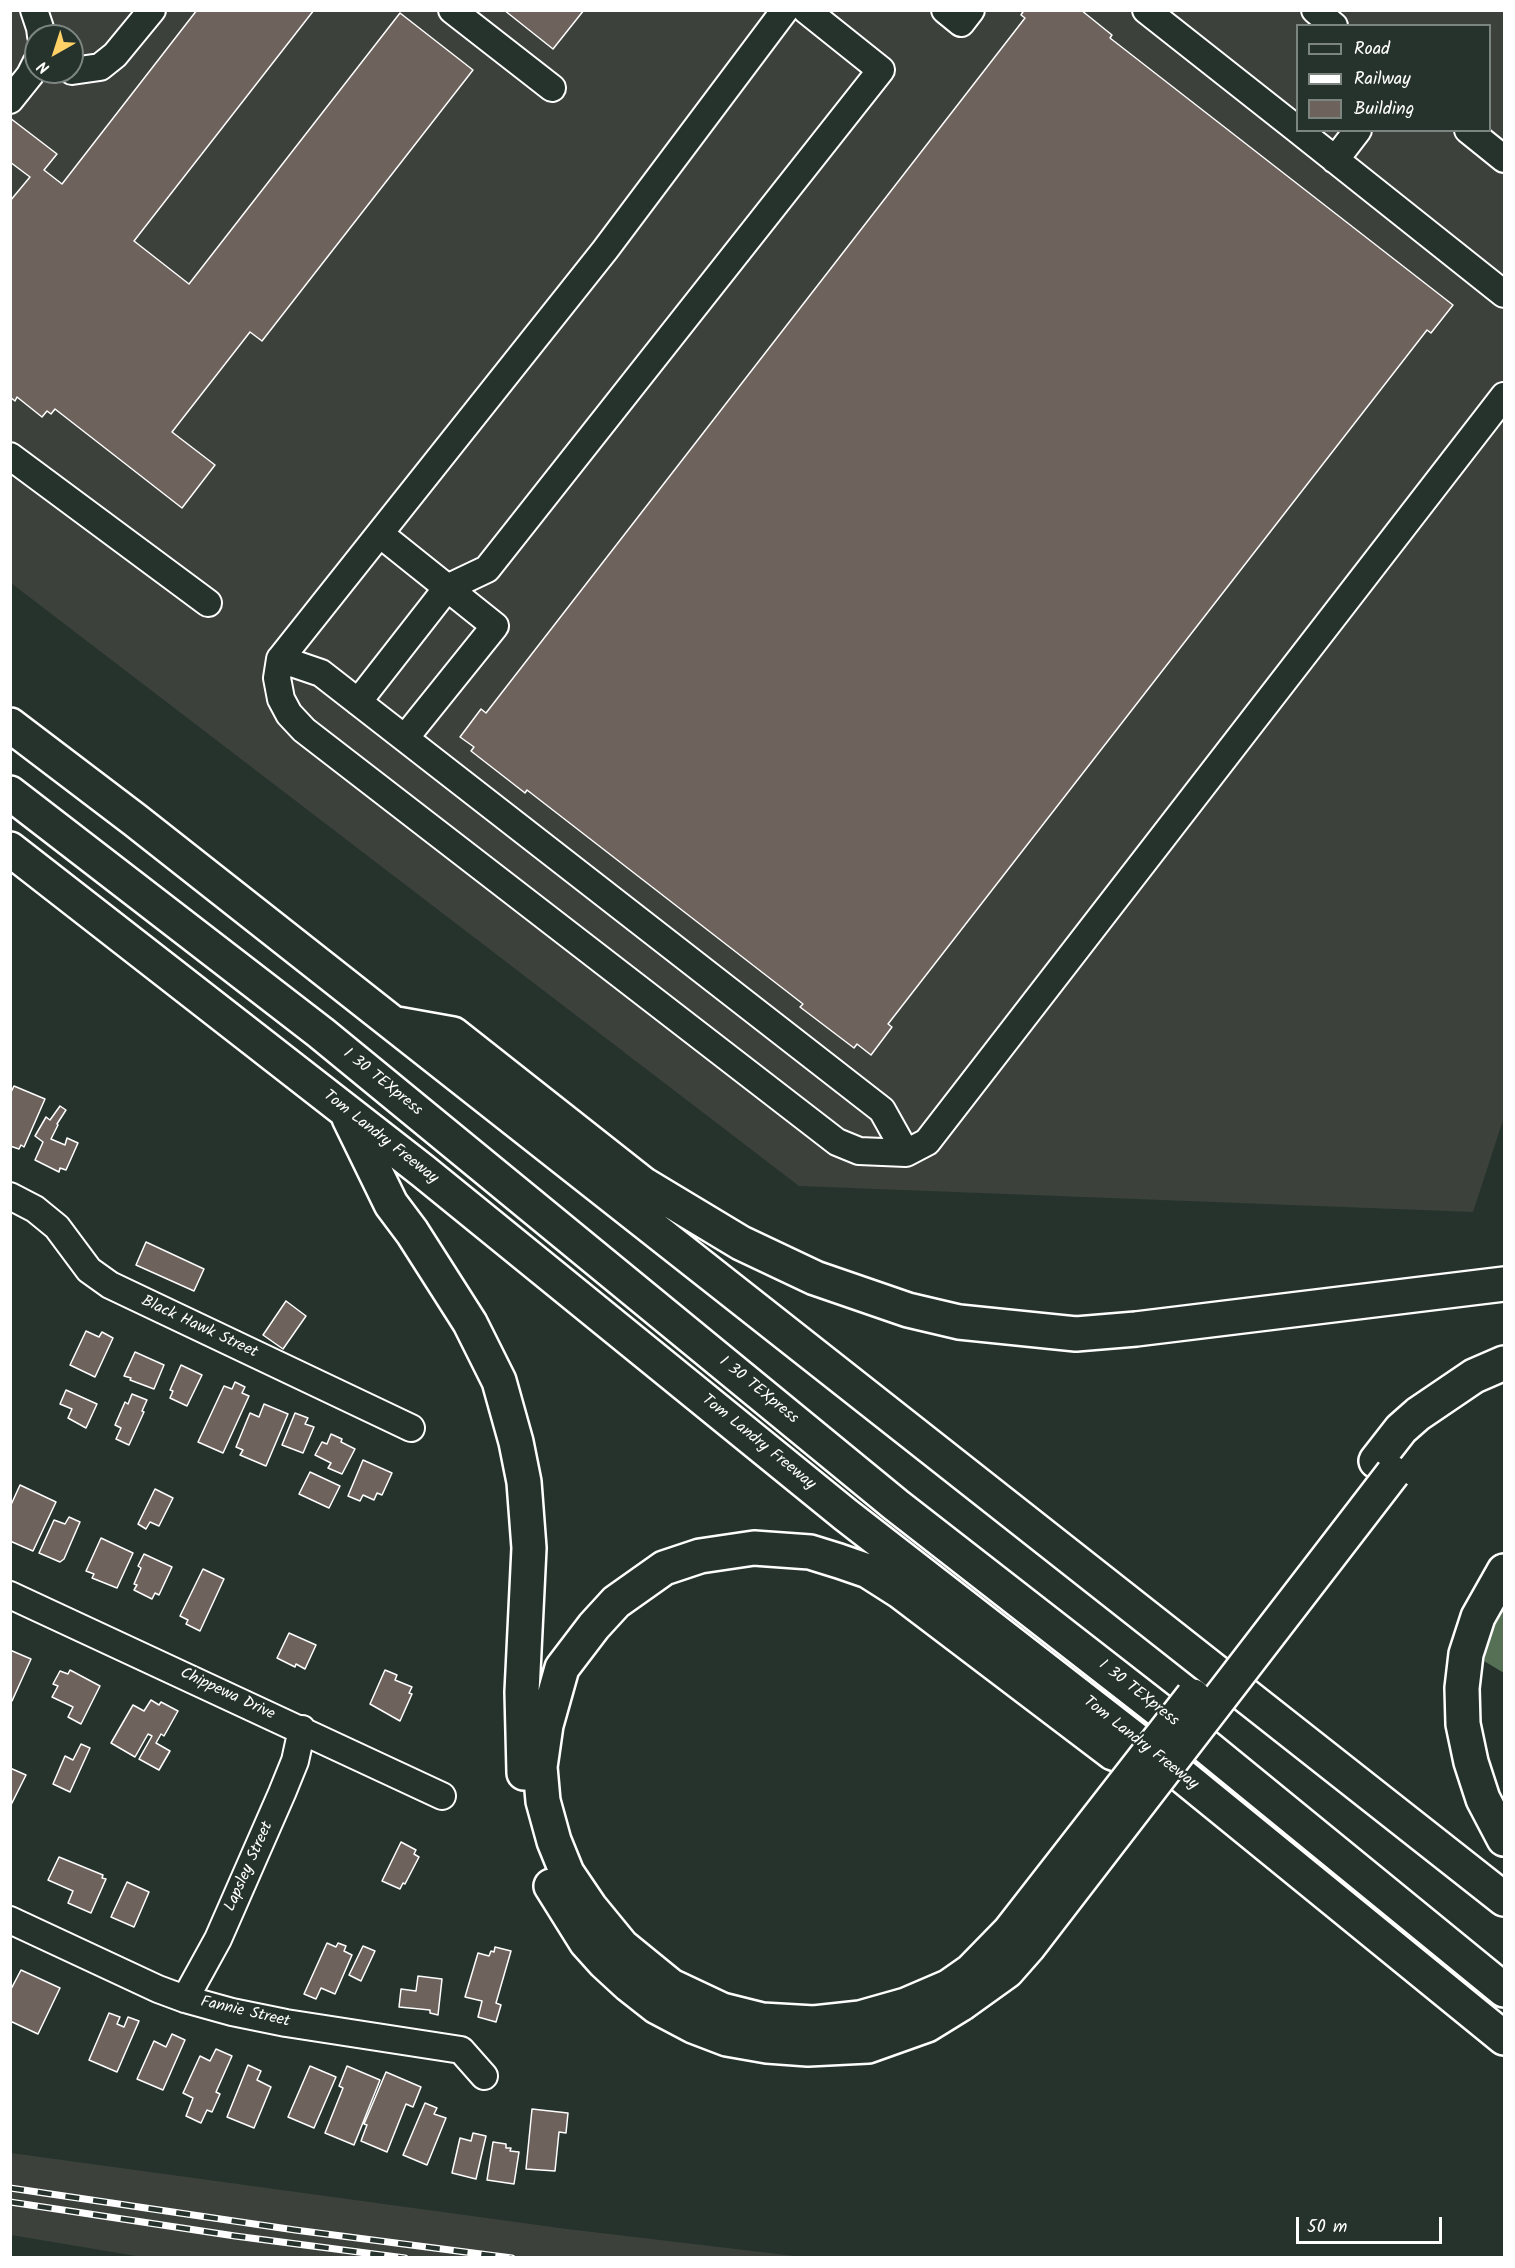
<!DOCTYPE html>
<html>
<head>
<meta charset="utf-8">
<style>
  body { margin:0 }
  #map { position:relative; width:1515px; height:2268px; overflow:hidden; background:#26332d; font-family:Kalam,sans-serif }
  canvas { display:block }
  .frame { position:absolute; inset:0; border:12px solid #fff; pointer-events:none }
  .legend { position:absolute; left:1296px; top:24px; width:195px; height:108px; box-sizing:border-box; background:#26332d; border:2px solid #7d8581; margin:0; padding:8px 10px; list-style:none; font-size:18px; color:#fff }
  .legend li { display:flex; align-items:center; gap:12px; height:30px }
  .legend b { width:30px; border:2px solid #7d8581 }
  .north { position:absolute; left:24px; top:24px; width:60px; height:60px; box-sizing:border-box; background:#26332d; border:2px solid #7d8581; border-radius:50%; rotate:219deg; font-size:16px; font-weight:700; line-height:24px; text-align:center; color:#fff }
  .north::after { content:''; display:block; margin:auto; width:21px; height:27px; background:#ffd166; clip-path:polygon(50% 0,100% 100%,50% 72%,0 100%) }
  .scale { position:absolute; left:1296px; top:2217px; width:146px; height:27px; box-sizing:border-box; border:3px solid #fff; border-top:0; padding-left:8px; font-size:18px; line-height:21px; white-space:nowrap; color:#fff; -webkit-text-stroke:4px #26332d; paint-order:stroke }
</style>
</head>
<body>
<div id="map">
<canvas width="1515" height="2268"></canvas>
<div class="frame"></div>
<ul class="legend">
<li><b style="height:8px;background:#26332d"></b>Road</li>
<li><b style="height:8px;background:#fff"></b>Railway</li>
<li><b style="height:16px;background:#6e625c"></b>Building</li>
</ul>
<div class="north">N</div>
<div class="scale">50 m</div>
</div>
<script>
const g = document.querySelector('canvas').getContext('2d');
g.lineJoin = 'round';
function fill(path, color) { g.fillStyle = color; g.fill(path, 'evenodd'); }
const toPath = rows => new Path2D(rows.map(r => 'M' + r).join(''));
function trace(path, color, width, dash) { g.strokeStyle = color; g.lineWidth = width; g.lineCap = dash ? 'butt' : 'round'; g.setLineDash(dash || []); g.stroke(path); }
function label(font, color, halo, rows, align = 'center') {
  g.font = font + ' Kalam,sans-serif'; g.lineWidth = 4.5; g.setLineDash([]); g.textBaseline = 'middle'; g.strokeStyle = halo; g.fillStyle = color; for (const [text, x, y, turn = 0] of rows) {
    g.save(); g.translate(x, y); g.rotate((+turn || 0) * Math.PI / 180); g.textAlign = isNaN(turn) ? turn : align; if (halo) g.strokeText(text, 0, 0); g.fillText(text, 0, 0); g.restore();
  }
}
fill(toPath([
  [10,11,1504,11,1504,1117,1473,1212,799,1186,11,583],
  [1298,26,1490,26,1490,130,1298,130],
  [36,36,72,36,72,72,36,72],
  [11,2153,567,2229,803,2257,142,2257,11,2235]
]), '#3c413b');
fill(toPath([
  [1504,1599,1504,1673,1484,1661,1490,1634]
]), '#567055');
const building = toPath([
  [197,10,314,10,134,241,189,284,400,13,473,70,262,341,250,332,172,432,215,465,182,508,55,409,51,414,47,411,42,417,17,397,15,401,10,397,10,201,30,177,10,162,10,118,57,154,44,170,62,184,197,10],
  [504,10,584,10,553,49,504,10],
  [1024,10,1081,10,1112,35,1110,38,1453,305,1431,333,1427,330,888,1024,892,1027,871,1055,857,1044,854,1048,800,1007,803,1004,527,790,525,793,471,751,474,747,460,737,481,709,486,713,1025,18,1021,15,1024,10],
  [14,1086,45,1099,24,1147,21,1145,19,1149,10,1146,10,1094,14,1086],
  [60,1106,66,1110,57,1124,58,1125,51,1139,65,1145,67,1138,78,1143,66,1170,60,1168,59,1172,35,1160,43,1142,35,1136,46,1117,50,1120,60,1106],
  [146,1242,204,1269,194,1291,136,1265,146,1242],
  [286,1301,306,1316,283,1349,263,1335,286,1301],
  [86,1331,99,1337,102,1332,113,1338,95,1377,70,1365,86,1331],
  [135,1352,164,1365,154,1389,130,1380,131,1378,124,1376,135,1352],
  [181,1365,202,1375,187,1406,170,1398,173,1391,170,1390,181,1365],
  [235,1382,245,1387,242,1393,249,1396,223,1453,198,1442,224,1386,232,1389,235,1382],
  [66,1390,97,1404,86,1428,68,1418,72,1409,60,1404,66,1390],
  [132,1394,147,1400,142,1411,144,1412,129,1445,116,1439,121,1428,115,1425,125,1402,128,1404,132,1394],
  [264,1404,288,1414,266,1466,240,1455,243,1450,236,1447,250,1413,259,1417,264,1404],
  [295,1413,308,1418,305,1424,314,1427,303,1453,282,1445,295,1413],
  [331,1434,342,1439,341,1442,355,1449,342,1474,328,1468,331,1463,315,1455,322,1442,327,1444,331,1434],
  [363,1460,392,1473,382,1495,377,1493,374,1500,363,1495,360,1501,348,1496,363,1460],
  [310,1472,340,1486,329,1508,299,1494,310,1472],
  [20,1485,56,1502,33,1551,10,1541,10,1507,20,1485],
  [155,1489,173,1498,159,1526,150,1522,146,1529,138,1524,155,1489],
  [69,1517,80,1522,64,1559,60,1562,39,1553,54,1520,65,1524,69,1517],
  [101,1538,133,1553,117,1588,92,1578,94,1574,86,1571,101,1538],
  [144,1554,172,1567,159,1595,155,1593,152,1599,134,1590,137,1585,134,1584,141,1568,138,1566,144,1554],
  [203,1569,224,1579,200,1631,186,1624,188,1620,180,1616,203,1569],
  [289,1633,316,1645,305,1669,296,1664,295,1667,277,1658,289,1633],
  [10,1650,31,1659,12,1701,10,1701,10,1650],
  [70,1670,100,1686,81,1724,68,1717,73,1707,52,1697,58,1686,53,1684,60,1671,68,1674,70,1670],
  [385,1670,397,1675,395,1680,412,1687,409,1693,412,1694,400,1721,370,1704,385,1670],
  [151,1700,159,1705,161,1702,178,1711,164,1736,161,1734,156,1743,170,1751,159,1770,139,1759,152,1736,148,1734,135,1757,111,1743,133,1705,144,1711,151,1700],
  [81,1744,90,1748,70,1792,53,1784,65,1756,73,1760,81,1744],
  [10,1768,26,1775,10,1807,10,1768],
  [401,1842,416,1850,414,1854,419,1857,405,1884,403,1883,400,1889,382,1881,401,1842],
  [59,1857,103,1875,102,1878,106,1879,91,1913,68,1903,73,1891,48,1880,59,1857],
  [127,1882,149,1892,134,1927,111,1917,127,1882],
  [327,1943,336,1947,338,1943,346,1946,344,1951,352,1955,335,1994,321,1988,316,1999,304,1994,327,1943],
  [363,1946,375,1951,361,1981,349,1975,363,1946],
  [495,1947,511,1951,496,2003,501,2005,496,2022,478,2017,482,2001,465,1997,478,1953,489,1956,491,1951,494,1952,495,1947],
  [21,1970,60,1988,38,2034,10,2021,10,1991,21,1970],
  [418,1976,442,1979,438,2015,430,2013,430,2010,399,2007,401,1989,416,1991,418,1976],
  [109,2013,120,2017,117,2024,124,2027,128,2017,139,2021,117,2072,89,2060,109,2013],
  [172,2034,185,2040,163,2090,137,2079,154,2041,166,2047,172,2034],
  [216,2049,232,2056,216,2092,220,2094,212,2112,207,2110,201,2123,186,2116,193,2098,183,2093,200,2056,210,2061,216,2049],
  [248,2065,261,2071,257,2080,271,2087,254,2128,227,2117,248,2065],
  [310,2066,336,2077,314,2128,288,2117,310,2066],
  [347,2066,380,2080,354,2145,325,2133,343,2088,339,2086,347,2066],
  [386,2072,421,2087,413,2107,406,2104,387,2152,361,2141,367,2125,364,2124,386,2072],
  [425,2103,437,2108,434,2114,446,2118,427,2165,403,2155,425,2103],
  [532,2109,568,2113,566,2133,559,2132,555,2171,526,2169,532,2109],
  [473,2133,486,2136,476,2179,452,2173,460,2138,471,2141,473,2133],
  [493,2142,506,2144,506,2148,511,2148,510,2151,519,2152,514,2184,487,2180,493,2142]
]);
fill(building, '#6e625c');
trace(building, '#fff', 1.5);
const minor = toPath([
  [34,10,40,28,41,36],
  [452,10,552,88],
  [785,10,605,250,280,659,277,678,281,699,289,714,304,730,837,1142,859,1151,906,1153,927,1142,1504,396],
  [945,10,961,23,971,10],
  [1146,10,1298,130],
  [1315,10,1334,26],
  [72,71,100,67,115,55,152,10],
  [10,100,30,75,36,63],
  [1298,130,1504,294],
  [1468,130,1504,159],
  [1335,160,1358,130],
  [10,456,208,603],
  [380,534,495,626,405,738],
  [280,659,321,673,882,1110,906,1153],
  [358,702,447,588,487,569,881,70,806,10],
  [10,1196,35,1209,57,1227,89,1270,110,1285,411,1428],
  [10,1595,442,1796],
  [10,1920,158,1989,185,1999,232,2012,286,2023,461,2050,484,2076],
  [185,1999,218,1939,282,1793,295,1761,302,1729]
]);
const highway = toPath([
  [10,725,135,820,1504,1899],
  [10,793,321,1033,896,1505,1208,1748,1504,1990],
  [10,849,423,1171,846,1515,1185,1778,1504,2038],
  [397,1024,453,1034,643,1184,741,1243,815,1278,908,1310,959,1322,1076,1334,1136,1329,1504,1284],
  [349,1118,391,1204,412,1232,470,1323,499,1381,516,1442,524,1482,529,1548,522,1692,524,1773],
  [1376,1461,1401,1429,1418,1414,1474,1376,1504,1363],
  [1504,1571,1478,1617,1466,1654,1462,1688,1463,1724,1471,1762,1483,1799,1504,1839],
  [551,1886,586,1942,604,1962,629,1985,657,2007,693,2026,727,2039,767,2046,808,2049,868,2046,927,2025,961,2004],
  [948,1987,906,2005,860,2018,814,2023,762,2020,722,2010,671,1986,622,1946,590,1907,567,1873,554,1841,543,1801,540,1767,546,1725,562,1668,594,1626,616,1602,664,1568,700,1556,754,1548,810,1552,839,1561,868,1571,901,1592,1113,1753,1156,1768]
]);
trace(minor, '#fff', 30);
trace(highway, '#fff', 38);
trace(minor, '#26332d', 26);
trace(highway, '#26332d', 33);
const rail = toPath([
  [10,2188,295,2230,512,2258],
  [10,2202,235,2236,405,2258]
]);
trace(rail, '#fff', 7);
trace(rail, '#26332d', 4.5, [14]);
const highwayBridge = toPath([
  [951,1985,971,1971,1010,1931,1193,1696],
  [961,2004,1007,1971,1029,1946,1393,1473]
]);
trace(highwayBridge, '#fff', 38, []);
trace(highwayBridge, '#26332d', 33);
label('16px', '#fff', '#26332d', [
  ["I 30 TEXpress",382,1083,39],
  ["Tom Landry Freeway",380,1138,38],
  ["Black Hawk Street",199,1328,25],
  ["I 30 TEXpress",758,1391,39],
  ["Tom Landry Freeway",758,1443,39],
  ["I 30 TEXpress",1138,1694,38],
  ["Chippewa Drive",227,1695,25],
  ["Tom Landry Freeway",1140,1744,38],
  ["Lapsley Street",250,1867,-66],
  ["Fannie Street",245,2013,13]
]);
</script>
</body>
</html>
